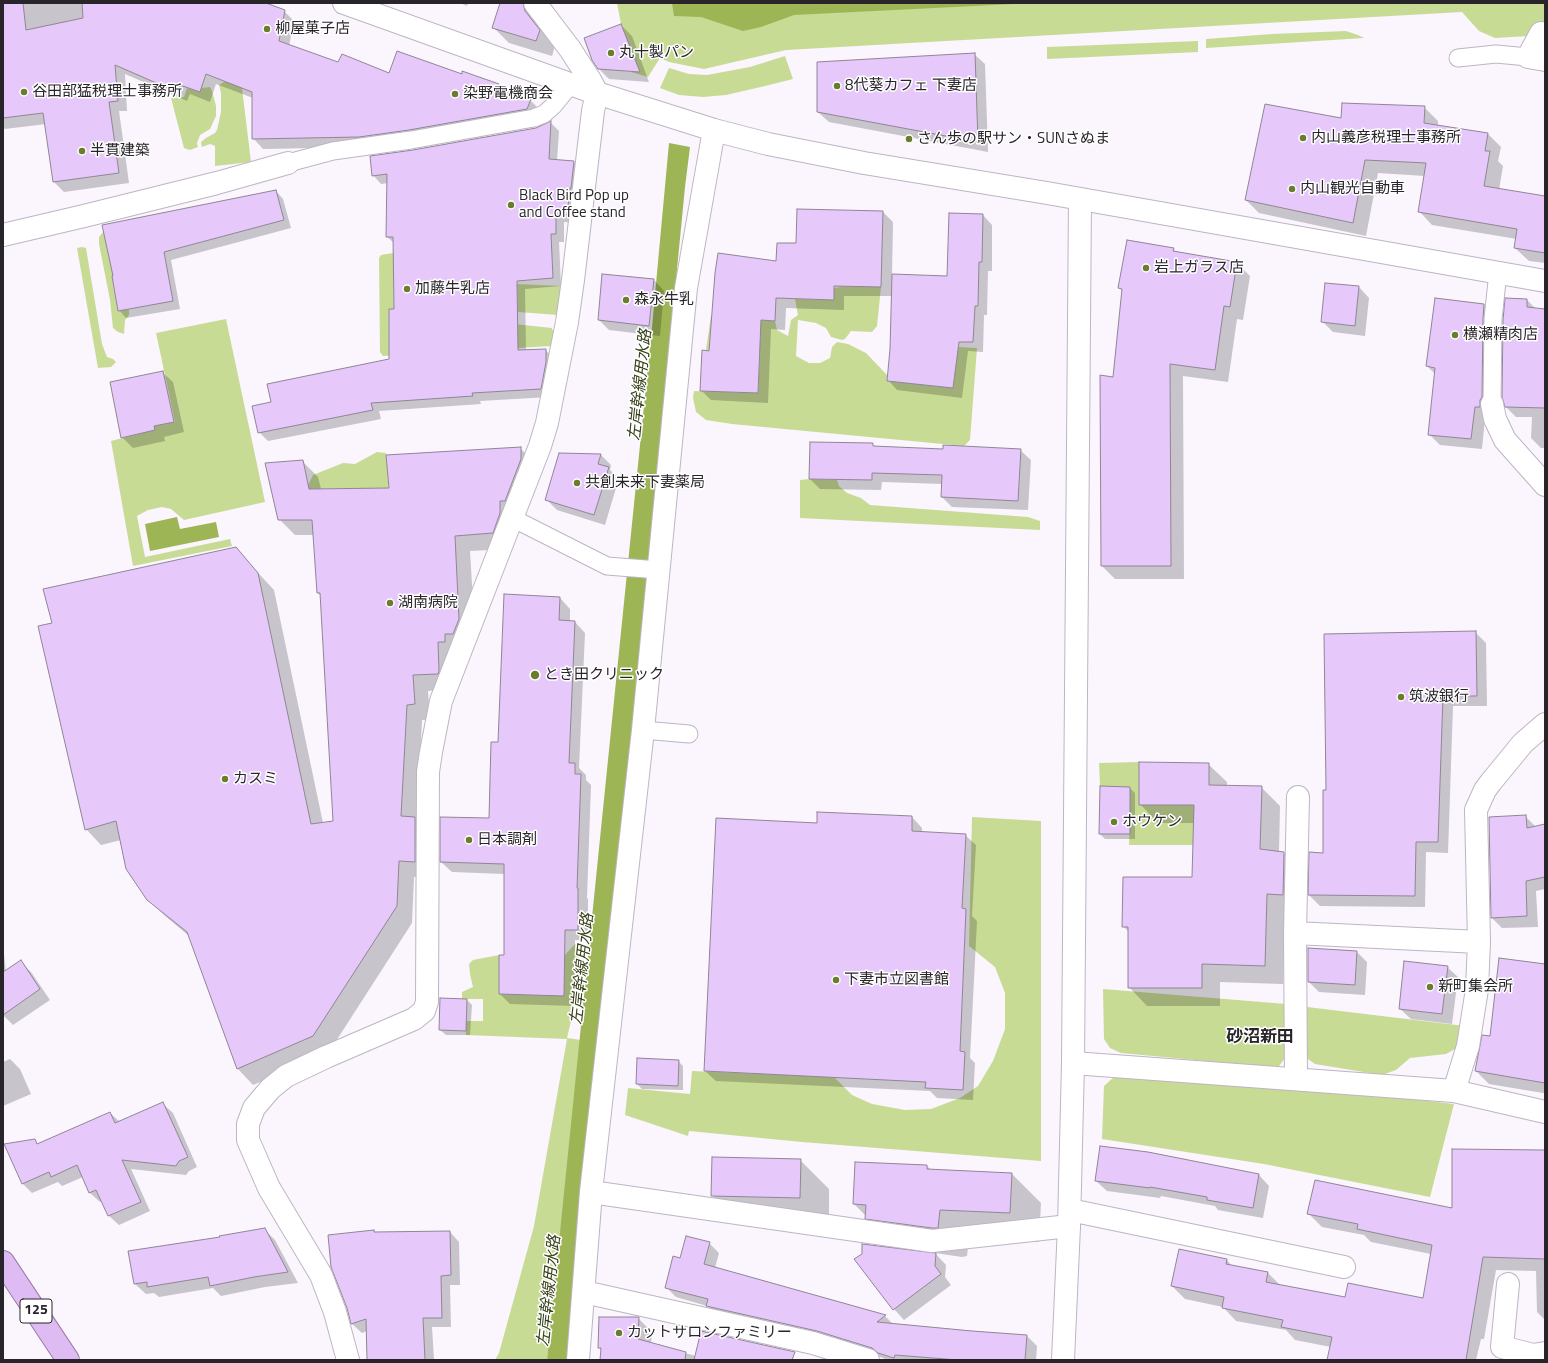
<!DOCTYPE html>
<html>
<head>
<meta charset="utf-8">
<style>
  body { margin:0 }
  #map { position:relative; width:1548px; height:1363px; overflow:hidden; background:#fbf5fe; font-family:"Titillium Web",sans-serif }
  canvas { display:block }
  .frame { position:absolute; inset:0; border:4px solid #28252a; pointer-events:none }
</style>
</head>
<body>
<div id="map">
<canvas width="1548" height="1363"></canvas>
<div class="frame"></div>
</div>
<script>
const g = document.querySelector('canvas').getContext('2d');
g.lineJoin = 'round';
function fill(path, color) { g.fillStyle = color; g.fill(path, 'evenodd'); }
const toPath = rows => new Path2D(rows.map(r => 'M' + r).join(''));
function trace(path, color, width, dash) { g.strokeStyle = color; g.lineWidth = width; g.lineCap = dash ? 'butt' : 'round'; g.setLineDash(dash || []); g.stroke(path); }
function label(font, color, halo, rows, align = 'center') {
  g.font = font + ' "Titillium Web","Noto Sans JP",sans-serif'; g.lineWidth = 3; g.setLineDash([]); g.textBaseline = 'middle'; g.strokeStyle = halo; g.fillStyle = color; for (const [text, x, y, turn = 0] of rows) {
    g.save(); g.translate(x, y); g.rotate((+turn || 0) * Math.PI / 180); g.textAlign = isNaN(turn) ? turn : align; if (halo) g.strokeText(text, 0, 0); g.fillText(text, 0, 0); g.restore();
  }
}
fill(toPath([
  [617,3,1545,3,1545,35,1495,38,1479,31,1462,12,786,50,704,69,669,62,660,58,648,77,631,72,639,72,621,24],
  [1346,31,1358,35,1364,38,1206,48,1206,39,1272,34],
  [1198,41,1198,52,1047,59,1047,47],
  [785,56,793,79,765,86,726,95,703,97,679,95,660,88,669,68,689,74,707,75,750,67],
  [241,80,251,162,215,166,215,146,210,144,202,147,201,142,206,138,215,133,217,130,221,112,221,93,219,85,224,82],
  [210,87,212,91,216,106,216,116,210,129,200,135,197,143,198,147,190,150,184,148,171,98,184,97,187,88,200,92,201,88],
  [104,231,132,273,112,276,118,311,129,309,129,315,125,320,124,334,118,332,113,328,110,300,99,244,99,237],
  [82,247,86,248,102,344,107,357,113,359,116,362,111,367,98,368,77,248],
  [405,251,486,321,552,328,552,330,555,330,556,344,551,346,383,356,380,352,379,258,381,255],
  [393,270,425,270,389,335,394,309],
  [517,284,562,286,558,315,518,312],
  [847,286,881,287,877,326,872,332,851,331,845,339,842,340,831,337,826,328,816,323,798,320,796,356,809,363,820,363,830,358,832,347,837,342,848,344,866,353,887,375,887,381,953,388,958,347,977,348,970,440,964,446,732,424,706,420,696,412,693,398,694,391,758,393,760,352,706,350,711,316,775,321,777,330,788,336,791,320,798,315,795,299,834,300,834,288],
  [226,319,265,502,184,520,171,509,162,507,148,510,137,516,145,557,230,539,232,546,133,566,111,441,154,430,154,426,175,422,156,333],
  [377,452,386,453,389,493,356,492,354,488,306,489,313,475,343,463,355,464],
  [809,479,837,480,839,486,847,493,861,498,870,505,1028,517,1040,521,1040,530,800,518,800,480],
  [1139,762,1139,805,1209,805,1218,845,1129,845,1130,810,1125,808,1125,787,1100,786,1099,763],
  [972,817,1041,821,1041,1161,802,1142,689,1131,688,1136,625,1115,628,1088,690,1094,692,1071,834,1077,852,1095,872,1104,905,1110,931,1109,960,1098,978,1086,993,1061,1005,1029,1005,993,995,967,969,946],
  [581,943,575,1004,567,1038,581,1040,547,1360,495,1360,499,1353,534,1226,567,1039,466,1035,466,1021,483,1021,483,999,462,999,462,992,473,987,470,974,469,964,473,960,499,955,499,994,563,995,564,956,575,944],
  [1103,989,1286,1004,1287,1043,1285,1058,1279,1066,1270,1067,1121,1053,1110,1048,1104,1039],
  [1307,1007,1465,1026,1455,1049,1446,1054,1410,1058,1396,1070,1382,1075,1315,1064,1305,1057],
  [1123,1075,1319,1088,1454,1104,1430,1197,1264,1164,1102,1139,1104,1086,1114,1077]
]), '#c7db95');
fill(toPath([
  [672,3,1034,3,794,15,761,27,743,31,701,17,674,16],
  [669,143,690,147,685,187,599,1069,568,1360,547,1360,652,327],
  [177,517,180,529,216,522,219,537,150,551,145,524]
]), '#9db555');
fill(toPath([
  [3,3,263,3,284,11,294,21,289,46,339,64,390,74,462,75,498,85,504,91,530,100,540,110,369,147,263,149,253,138,253,98,216,84,210,102,190,94,187,101,125,74,127,111,119,111,129,183,64,192,54,182,46,124,5,129,3,127],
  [460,3,468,3,467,6],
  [501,3,526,3,555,46,552,56,509,43,493,27],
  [621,25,632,36,649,82,609,79,598,68],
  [974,54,985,64,988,152,829,122,818,112],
  [1424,107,1438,121,1438,126,1488,134,1501,147,1498,161,1503,166,1499,190,1545,197,1545,263,1529,261,1515,248,1517,239,1432,225,1419,211,1425,176,1378,173,1366,236,1259,213,1246,200,1342,119],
  [551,123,559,131,557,161,574,162,583,170,576,223,564,222,564,242,559,242,561,286,525,289,526,351,545,350,554,358,549,397,480,401,481,404,379,411,381,419,268,441,259,432,272,403,390,360,395,310,394,243,387,237,388,183,381,184,373,175,413,151,536,129],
  [276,191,283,199,291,228,171,260,180,309,126,318,119,310,113,277],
  [883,212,893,222,892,275,948,277,983,215,992,225,992,271,988,271,987,315,984,315,983,352,968,351,962,398,897,390,888,380,891,349,893,296,844,296,844,310,786,308,785,330,771,329,768,403,711,400,701,390,710,352,777,262,797,244],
  [1173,249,1176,252,1237,263,1250,276,1243,320,1237,319,1228,382,1183,376,1184,579,1115,579,1102,566,1113,378,1123,291,1119,287],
  [654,280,664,291,660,336,609,330,599,320],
  [1359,287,1369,298,1365,336,1333,332,1322,321],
  [1436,299,1484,305,1495,316,1482,449,1440,445,1429,434,1435,374,1427,366],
  [1527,300,1536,309,1545,310,1545,448,1541,448,1531,438,1532,417,1516,417,1506,407],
  [162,372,173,382,184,432,164,437,165,441,133,448,122,437],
  [872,444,874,447,944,450,1020,450,1031,460,1028,510,952,507,942,497,943,484,882,482,881,490,820,489,810,479],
  [520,448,536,464,509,549,470,551,475,635,454,689,428,691,430,720,422,720,417,820,431,877,414,877,412,923,329,1052,253,1085,238,1069,189,936,164,915,148,899,121,840,101,845,86,829,53,623,235,548,274,590,323,823,334,822,322,597,318,593,314,535,295,535,279,519,302,461,318,477,321,489,390,489],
  [560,454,601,455,611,465,610,470,619,478,605,525,557,510,546,499],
  [560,598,570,609,570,622,575,622,585,633,579,768,586,775,586,780,591,785,587,898,588,899,588,940,575,940,574,1006,510,1004,500,994,505,956,505,874,452,872,441,862,490,819,499,743],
  [1475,632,1486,643,1487,706,1453,706,1448,853,1426,852,1425,907,1320,906,1309,895,1324,854,1327,790],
  [1208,764,1227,782,1227,787,1261,787,1280,806,1279,852,1284,853,1302,871,1285,912,1283,984,1220,982,1220,1006,1147,1006,1129,987,1129,932,1123,926,1193,878,1194,823,1158,823,1140,804],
  [1130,788,1135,793,1135,839,1105,839,1100,834],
  [1525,816,1536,827,1545,825,1545,889,1536,891,1538,927,1502,928,1492,918],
  [912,817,922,828,922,833,965,835,976,845,972,916,977,921,970,1058,975,1063,973,1100,937,1098,930,1091,716,1081,705,1071,818,824],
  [3,945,6,972,21,962,31,972,50,1000,13,1025,3,1015],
  [1357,952,1367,962,1365,995,1319,992,1309,982],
  [1545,965,1545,1094,1543,1093,1489,1084,1476,1071,1491,1037],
  [1447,967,1458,977,1452,1024,1411,1019,1400,1009],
  [467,1000,472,1005,470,1035,446,1035,440,1030],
  [10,1059,20,1069,31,1094,3,1106,3,1062],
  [678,1061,683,1066,683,1090,642,1089,637,1084],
  [163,1104,173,1113,197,1167,189,1171,186,1175,131,1169,150,1211,119,1225,109,1216,102,1201,100,1202,90,1193,83,1177,62,1186,58,1182,32,1193,23,1184,34,1140,39,1145,110,1113,120,1122],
  [1545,1151,1545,1320,1537,1312,1536,1271,1496,1270,1484,1339,1481,1339,1476,1360,1328,1360,1331,1347,1295,1340,1286,1330,1236,1321,1223,1307,1185,1299,1172,1286,1227,1260,1232,1266,1268,1273,1281,1286,1346,1298,1424,1299,1431,1254,1371,1242,1364,1235,1322,1227,1308,1213,1453,1209],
  [800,1160,829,1189,829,1226,741,1224,712,1195],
  [927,1166,931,1170,1012,1174,1041,1203,1039,1242,969,1239,967,1256,962,1257,935,1253,946,1265,945,1277,951,1285,904,1320,894,1309,897,1249,866,1218,866,1216,854,1204],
  [1208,1166,1259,1175,1269,1186,1263,1218,1218,1210,1215,1206,1161,1196,1160,1198,1107,1191,1096,1181],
  [264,1229,275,1240,298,1283,265,1287,221,1296,213,1288,159,1297,154,1293,146,1294,135,1284,130,1252,221,1238],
  [373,1231,375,1233,450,1232,459,1242,460,1285,450,1285,451,1327,432,1327,434,1360,368,1360,367,1331,362,1333,352,1324],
  [709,1243,719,1253,715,1268,885,1316,894,1325,1027,1336,1037,1346,1036,1360,886,1360,883,1358,827,1341,718,1316,707,1306,676,1297,666,1287,681,1259],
  [638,1318,652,1332,651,1344,696,1356,792,1360,601,1360,602,1350,599,1348]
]), '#0003');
const building = toPath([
  [3,3,23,3,26,30,83,18,82,3,266,3,285,10,279,41,338,62,342,54,389,73,397,51,462,74,462,71,499,84,498,88,531,99,527,109,409,130,359,137,252,139,252,92,206,74,200,92,180,85,177,92,115,65,118,101,109,102,119,173,53,182,43,113,3,118,3,3],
  [500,3,523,3,525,11,540,30,536,41,492,28,500,3],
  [621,24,640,72,598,69,592,60,584,38,621,24],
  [975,53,978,142,817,112,817,62,975,53],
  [1342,103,1425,106,1424,123,1488,133,1485,151,1490,151,1484,186,1545,196,1545,253,1514,248,1517,229,1418,212,1426,163,1365,160,1353,223,1245,200,1265,104,1341,118,1342,103],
  [551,121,549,159,574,161,571,188,570,188,567,215,556,214,556,234,551,234,553,278,517,281,518,350,546,349,546,362,541,389,472,393,473,396,371,403,373,410,258,433,252,406,271,402,267,384,389,359,389,309,394,309,393,237,386,237,387,174,372,176,370,156,413,150,536,128,551,121],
  [276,190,284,220,164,252,173,301,118,311,112,276,113,276,102,225,276,190],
  [797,209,883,211,881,287,834,286,834,300,776,298,775,321,761,320,758,393,700,391,702,350,709,351,715,273,718,253,776,261,777,243,796,243,797,209],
  [949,213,983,214,982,262,979,262,978,306,975,306,973,342,959,342,953,388,887,381,890,349,892,274,947,276,949,213],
  [1127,240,1174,248,1173,251,1237,262,1230,307,1224,306,1215,370,1170,364,1171,566,1101,566,1100,375,1113,377,1122,289,1118,288,1127,240],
  [602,274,654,279,649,326,598,320,602,274],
  [1325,283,1359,286,1355,326,1321,322,1325,283],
  [1435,298,1484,304,1483,319,1482,397,1480,400,1480,407,1475,407,1471,439,1428,435,1435,368,1426,366,1435,298],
  [1505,298,1527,299,1527,307,1545,309,1545,408,1505,407,1502,397,1503,320,1505,298],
  [163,371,174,422,154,426,155,430,121,438,110,382,163,371],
  [810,442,873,443,873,446,943,449,943,445,1021,449,1018,501,941,497,942,475,872,473,872,480,809,479,810,442],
  [521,447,521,459,505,501,500,501,500,513,493,533,455,536,459,619,453,634,445,634,445,642,438,642,439,671,438,674,413,675,415,704,407,705,401,816,415,817,415,862,399,861,397,906,313,1036,237,1069,187,932,147,900,126,869,116,821,85,830,38,626,52,623,43,589,236,547,258,573,311,824,333,821,320,593,317,593,312,520,278,520,265,463,303,460,309,489,389,488,386,455,521,447],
  [559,453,601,454,598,464,609,467,594,515,545,500,559,453],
  [504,594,560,597,559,620,575,621,569,763,575,763,575,774,581,774,577,888,578,888,578,930,565,930,564,996,499,994,499,955,504,955,504,864,440,862,440,817,489,818,491,742,498,742,504,594],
  [1476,631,1477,696,1443,696,1438,842,1416,842,1415,896,1308,895,1309,852,1323,853,1323,790,1326,790,1324,634,1476,631],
  [1139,762,1209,763,1209,785,1262,786,1260,849,1284,852,1283,895,1267,894,1265,966,1202,964,1202,988,1128,988,1128,927,1122,927,1123,877,1192,877,1194,805,1139,805,1139,762],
  [1100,786,1130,787,1130,834,1099,834,1100,786],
  [817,812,912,816,912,831,966,834,962,908,966,909,960,1051,965,1052,963,1090,925,1088,926,1082,704,1071,716,818,817,823,817,812],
  [1526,815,1527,828,1545,824,1545,877,1526,881,1527,916,1491,918,1489,817,1526,815],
  [1308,948,1357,951,1355,985,1308,982,1308,948],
  [1499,958,1545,964,1545,1083,1475,1071,1482,1035,1490,1036,1499,958],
  [21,960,40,989,3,1015,3,972,21,960],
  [1404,961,1448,966,1442,1014,1399,1009,1404,961],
  [440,998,467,999,466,1031,439,1030,440,998],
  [637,1058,679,1060,678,1086,636,1084,637,1058],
  [163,1102,188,1157,179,1161,176,1166,122,1160,141,1202,108,1216,96,1190,89,1193,77,1165,51,1177,49,1172,22,1184,4,1144,35,1139,37,1144,110,1112,115,1123,163,1102],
  [1100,1146,1148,1152,1259,1174,1253,1208,1207,1200,1207,1197,1150,1187,1150,1188,1095,1181,1100,1146],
  [1452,1149,1545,1150,1545,1259,1483,1257,1466,1360,1327,1360,1332,1337,1281,1327,1283,1320,1222,1308,1224,1297,1171,1286,1179,1249,1227,1259,1226,1264,1268,1272,1266,1282,1345,1297,1348,1283,1423,1298,1432,1245,1357,1229,1358,1224,1307,1214,1315,1180,1452,1208,1452,1149],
  [712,1157,801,1159,800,1198,711,1196,712,1157],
  [855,1162,927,1165,927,1169,1012,1173,1010,1213,940,1210,938,1228,932,1228,865,1219,866,1205,853,1204,855,1162],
  [265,1228,288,1272,254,1277,210,1286,208,1277,147,1287,147,1282,134,1284,128,1251,220,1237,219,1236,265,1228],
  [374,1230,374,1232,450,1231,451,1275,441,1276,442,1318,423,1318,425,1360,367,1360,366,1319,351,1324,347,1308,331,1267,328,1235,374,1230],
  [686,1236,710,1242,704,1264,886,1315,877,1322,972,1331,1027,1335,1025,1360,958,1360,895,1355,894,1358,878,1353,872,1348,817,1331,706,1306,708,1299,665,1288,673,1256,680,1258,686,1236],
  [862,1244,936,1253,935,1266,941,1274,893,1310,854,1259,862,1254,862,1244],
  [599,1317,639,1317,638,1339,686,1352,685,1360,600,1360,601,1348,598,1348,599,1317],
  [701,1331,795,1352,792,1360,694,1360,701,1331]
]);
fill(building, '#e7c8fb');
trace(building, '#8e8694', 1);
const service = toPath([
  [1458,58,1496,54,1528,57],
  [288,163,333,151,411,140,534,118,544,114,553,106,571,84],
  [1492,404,1493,319,1498,272],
  [512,518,607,566,659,570],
  [643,730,689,734]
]);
const minor = toPath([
  [1541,33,1528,57,1545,60],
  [3,235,84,216,217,183,288,163],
  [1492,404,1495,419,1505,440,1545,485],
  [1295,933,1479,942],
  [1073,1063,1454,1091,1545,1112],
  [1296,1079,1295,933,1298,797],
  [1454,1091,1468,1046,1477,989,1479,942,1476,810,1485,790,1491,782,1523,743,1545,724],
  [591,1192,932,1241,1069,1226],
  [1070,1210,1344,1267],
  [1508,1284,1502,1347,1533,1355,1545,1353],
  [584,1292,813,1343,868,1360],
  [348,1360,335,1312,321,1275,269,1188,248,1140,248,1124,254,1108,270,1089,286,1076,326,1057,414,1019,424,1011,427,1002,428,772,431,752,441,701,540,446,547,423,567,322,573,280,593,111,597,93,590,80,570,49,535,3],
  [578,1360,591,1192,643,730,686,288,714,130]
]);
const tertiary = toPath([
  [344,3,584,89,714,130,768,144,864,163,1047,193,1545,281],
  [1063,1360,1069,1226,1073,1063,1080,199]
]);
const trunk = toPath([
  [3,1262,68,1360]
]);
trace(service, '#bdb5c3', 19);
trace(minor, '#bdb5c3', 24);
trace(tertiary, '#bdb5c3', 24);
trace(trunk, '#987dab', 24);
trace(service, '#fff', 17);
trace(minor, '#fff', 22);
trace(tertiary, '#fff', 22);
trace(trunk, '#debcf3', 22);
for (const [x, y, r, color] of [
  [267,29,4,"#6a7d2d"],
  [611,53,4,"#6a7d2d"],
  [837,86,4,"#6a7d2d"],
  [24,92,4,"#6a7d2d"],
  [455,94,4,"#6a7d2d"],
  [1303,138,4,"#6a7d2d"],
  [909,139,4,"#6a7d2d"],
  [82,151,4,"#6a7d2d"],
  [1292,189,4,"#6a7d2d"],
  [511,205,4,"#6a7d2d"],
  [1146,268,4,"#6a7d2d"],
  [407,289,4,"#6a7d2d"],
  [626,300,4,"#6a7d2d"],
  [1455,335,4,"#6a7d2d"],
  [577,483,4,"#6a7d2d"],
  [390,603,4,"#6a7d2d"],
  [535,675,5,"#6a7d2d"],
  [1401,697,4,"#6a7d2d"],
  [225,779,4,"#6a7d2d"],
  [1114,822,4,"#6a7d2d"],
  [469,840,4,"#6a7d2d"],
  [836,980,4,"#6a7d2d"],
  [1430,987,4,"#6a7d2d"],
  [619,1333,4,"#6a7d2d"]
]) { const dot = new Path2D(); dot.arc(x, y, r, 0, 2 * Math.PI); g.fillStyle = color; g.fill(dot); trace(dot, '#fff', 1.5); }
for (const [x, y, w] of [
  [36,1311,32]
]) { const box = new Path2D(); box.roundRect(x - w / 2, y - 12, w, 24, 3); g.fillStyle = '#fff'; g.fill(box); trace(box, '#28252a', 1); }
label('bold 14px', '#28252a', null, [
  ["125",36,1311]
]);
label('15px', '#28252a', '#fff', [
  ["柳屋菓子店",275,29],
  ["丸十製パン",619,53],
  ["8代葵カフェ 下妻店",845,86],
  ["谷田部猛税理士事務所",32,92],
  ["染野電機商会",463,94],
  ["内山義彦税理士事務所",1311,138],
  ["さん歩の駅サン・SUNさぬま",917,139],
  ["半貫建築",90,151],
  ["内山観光自動車",1300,189],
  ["Black Bird Pop up",519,196],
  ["and Coffee stand",519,213],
  ["岩上ガラス店",1154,268],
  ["加藤牛乳店",415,289],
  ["森永牛乳",634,300],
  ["横瀬精肉店",1463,335],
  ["共創未来下妻薬局",585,483],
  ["湖南病院",398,603],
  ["とき田クリニック",544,675],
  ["筑波銀行",1409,697],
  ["カスミ",233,779],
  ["ホウケン",1122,822],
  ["日本調剤",477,840],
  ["下妻市立図書館",844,980],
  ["新町集会所",1438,987],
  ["カットサロンファミリー",627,1333]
], 'left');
label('italic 16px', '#38421a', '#fff', [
  ["左岸幹線用水路",641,385,-84],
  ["左岸幹線用水路",583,969,-84],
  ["左岸幹線用水路",550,1291,-84]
]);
label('bold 17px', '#28252a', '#fff', [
  ["砂沼新田",1260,1038]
]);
</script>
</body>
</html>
